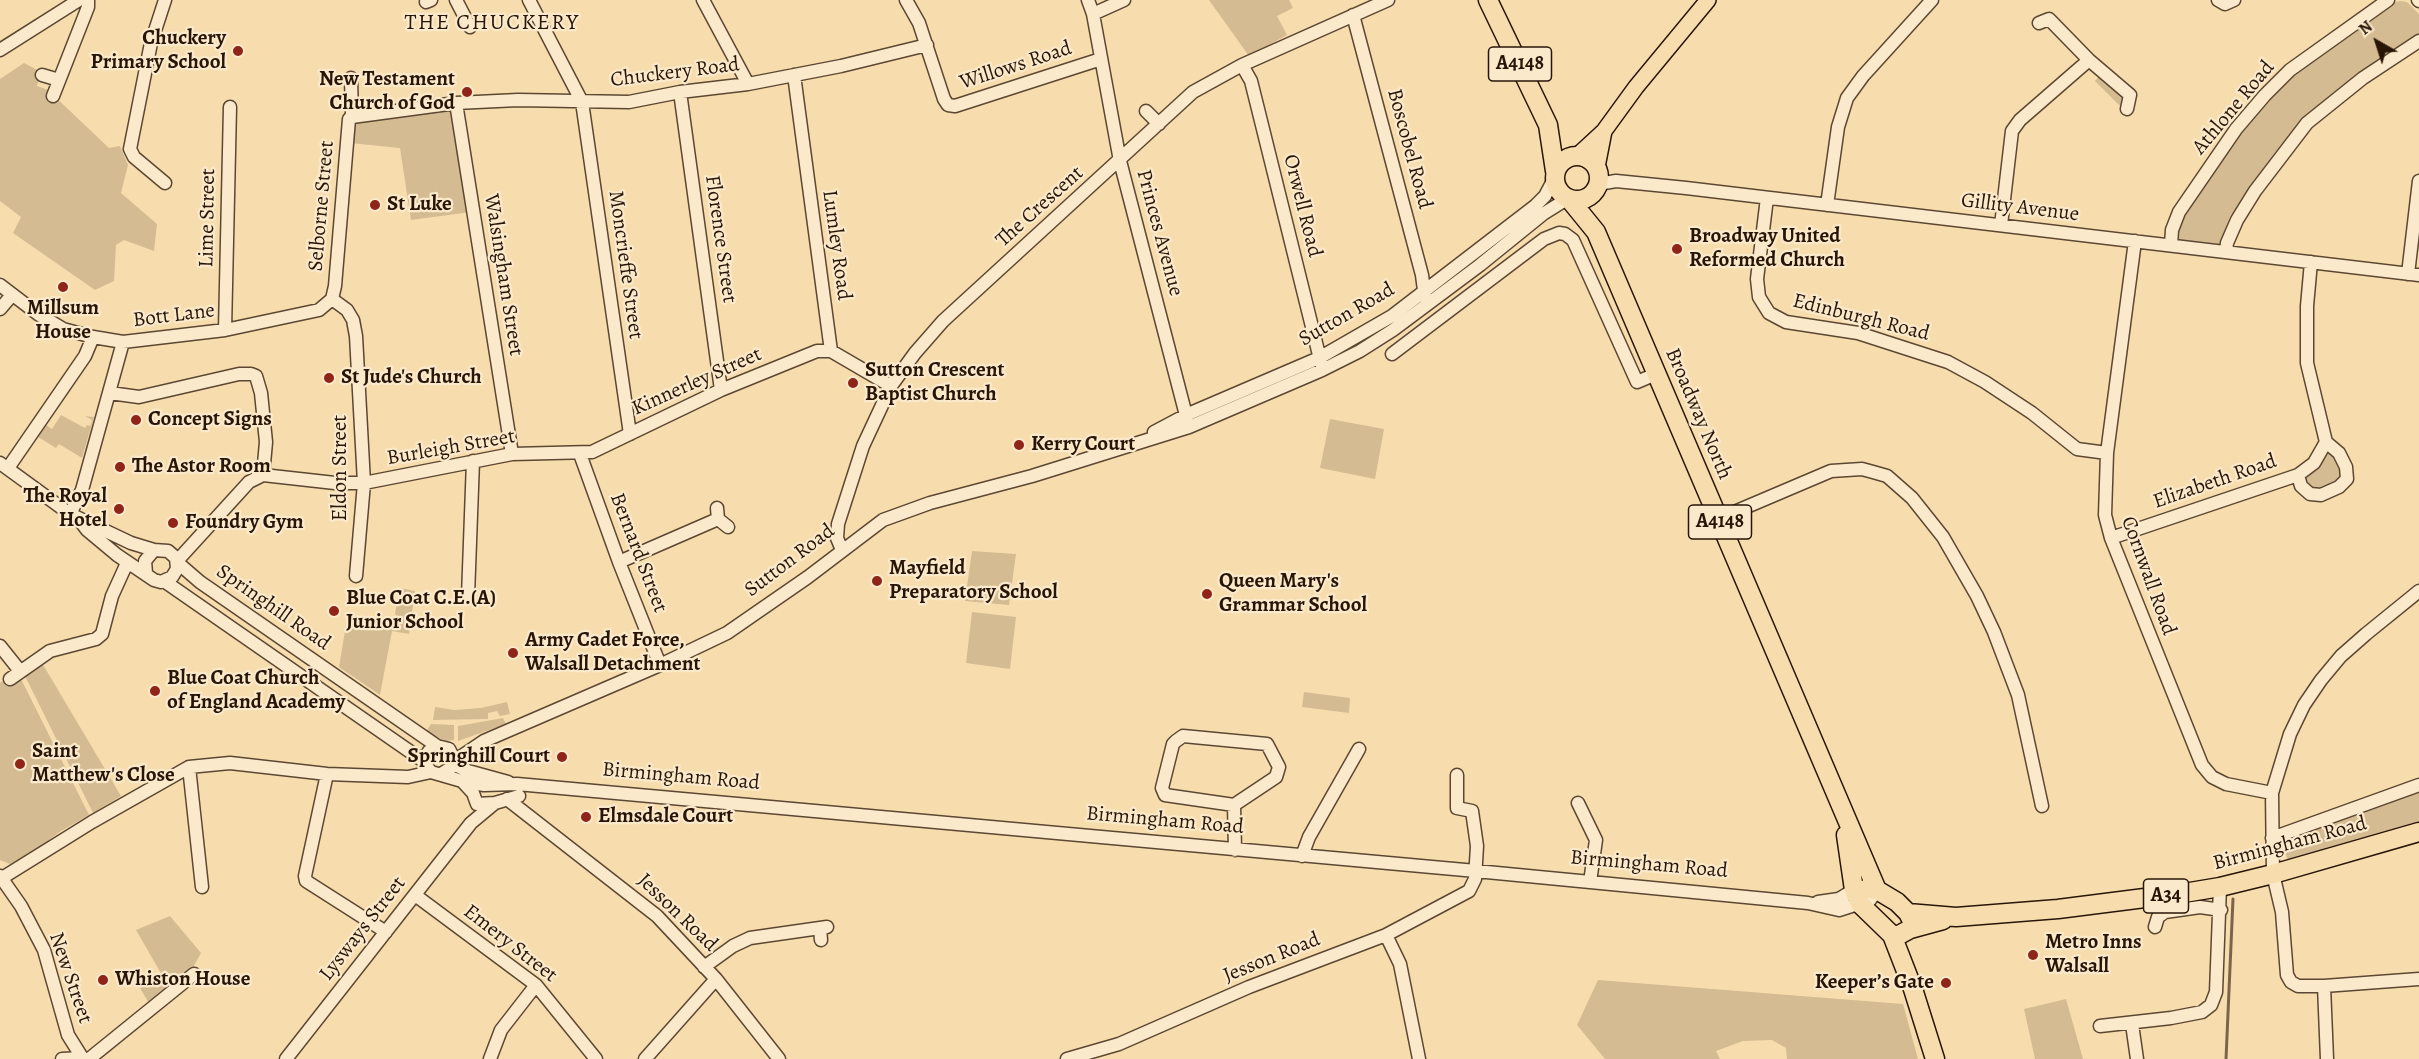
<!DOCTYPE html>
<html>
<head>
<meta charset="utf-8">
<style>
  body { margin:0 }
  #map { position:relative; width:2419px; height:1059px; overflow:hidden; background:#f7ddae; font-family:Alegreya,serif }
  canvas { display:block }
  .north { position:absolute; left:2347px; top:12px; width:60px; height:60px; -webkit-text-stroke:4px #fae9ca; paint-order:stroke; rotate:321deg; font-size:16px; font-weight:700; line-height:24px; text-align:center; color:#291508 }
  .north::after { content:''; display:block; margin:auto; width:21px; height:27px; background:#291508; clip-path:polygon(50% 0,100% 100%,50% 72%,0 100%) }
</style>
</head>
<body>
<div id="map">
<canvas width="2419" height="1059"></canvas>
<div class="north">N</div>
</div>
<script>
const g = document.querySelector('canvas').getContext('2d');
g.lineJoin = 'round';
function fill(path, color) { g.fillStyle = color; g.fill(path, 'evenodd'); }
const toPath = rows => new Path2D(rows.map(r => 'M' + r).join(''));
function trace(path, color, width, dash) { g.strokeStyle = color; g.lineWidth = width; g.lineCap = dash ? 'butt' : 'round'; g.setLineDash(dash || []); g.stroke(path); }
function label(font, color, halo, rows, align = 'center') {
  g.font = font + ' Alegreya,serif'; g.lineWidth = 4.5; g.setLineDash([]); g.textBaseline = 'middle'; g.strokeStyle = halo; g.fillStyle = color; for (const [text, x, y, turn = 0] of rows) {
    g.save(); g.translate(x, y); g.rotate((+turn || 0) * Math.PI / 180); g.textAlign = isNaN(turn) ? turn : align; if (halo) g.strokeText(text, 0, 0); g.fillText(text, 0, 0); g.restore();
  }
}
fill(toPath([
  [1209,0,1289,0,1293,8,1277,16,1287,35,1249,56],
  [2401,1,2407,2,2419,14,2419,36,2358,77,2253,188,2230,216,2219,244,2214,247,2182,244,2176,239,2176,221,2204,177,2285,78,2335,40,2395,2],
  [24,63,41,72,37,86,48,90,109,148,120,146,128,165,121,193,157,224,154,251,124,240,116,245,114,281,95,290,13,233,21,217,0,201,0,79],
  [2101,74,2125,97,2122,108,2095,81],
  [454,105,471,212,411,220,400,148,350,143,351,122],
  [61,415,85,428,87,425,90,426,92,420,85,416,94,417,82,458,59,444,56,448,38,437,46,425,52,429],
  [1330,419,1384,429,1375,479,1320,468],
  [2327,451,2335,452,2342,473,2341,481,2317,491,2306,488,2304,478],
  [972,551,1016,554,1009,605,965,601],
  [400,588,415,591,409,634,392,631,380,695,339,667,347,619,385,626,398,617,395,614,397,603,404,593,399,591],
  [972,612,1016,617,1010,669,966,663],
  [42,663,121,796,93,813,25,676],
  [7,678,21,679,89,815,61,831,27,856,10,864,0,860,0,683],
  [1304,692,1350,698,1349,713,1302,707],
  [507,702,510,714,500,716,497,711,488,713,488,719,433,720,435,707,454,710,481,708],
  [503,718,506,724,458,741,458,726],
  [431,724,454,725,454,740,446,741,426,732],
  [2419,791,2419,823,2289,862,2285,853,2285,841,2292,835],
  [170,916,201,953,191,971,150,1005,140,988,162,975,136,930],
  [1598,980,1903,1004,1918,1059,1787,1059,1786,1048,1772,1040,1743,1041,1716,1051,1720,1059,1605,1059,1577,1025],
  [2066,999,2083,1059,2035,1059,2024,1009]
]), '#d4bb92');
trace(toPath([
  [2226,1059,2233,899]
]), '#7b644a', 3);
const minor = toPath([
  [165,0,151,43,130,149,134,157,165,183],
  [456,0,470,27],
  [529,0,582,102,630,434],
  [703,0,748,84],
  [906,0,919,23,944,99,948,105,955,106,1101,59],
  [1088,0,1093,14,1120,161,1188,423],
  [2218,0,2225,4,2234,0],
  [2418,0,2419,1],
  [426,2,431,0],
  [1093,14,1124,0],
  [1353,15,1422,275,1425,298],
  [2039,23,2049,19,2089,60,2130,95,2127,109],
  [0,50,79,0],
  [1242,65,1251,81,1258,109,1321,363],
  [42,75,59,80],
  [794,75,831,351],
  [680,92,721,390],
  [53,96,88,7,88,0],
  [456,103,512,454],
  [1146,111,1159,124],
  [352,117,456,103,518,100,629,102,680,92,748,84,841,66,927,45],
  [1598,184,1616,181,1686,188,2419,275],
  [1767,198,1757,279,1759,297,1769,313,1786,322,1858,333,1948,362,1985,382,2032,413,2077,449,2107,453],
  [1827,205,1838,127,1847,98,1863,76,1932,0],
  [2001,225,2012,131,2020,120,2089,60],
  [2135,241,2107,453,2105,515,2111,538,2202,765,2212,777,2226,784,2272,793],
  [2171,245,2172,230,2179,212,2236,129,2265,95,2290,70,2388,0],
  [2226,252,2227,243,2237,220,2255,191,2307,123,2363,78,2419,41],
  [2408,274,2419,181],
  [0,285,38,314,63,329,93,337,123,342,225,330,319,310,332,299],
  [332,299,347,310,353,320,356,336,364,483,356,576],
  [332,299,335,286,349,119,352,117,351,78],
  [0,309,12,295],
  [225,330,230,107],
  [1392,354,1544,239,1559,233,1565,234,1573,240,1637,382,1656,374],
  [110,393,139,397,239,374,251,374,256,376,261,393,266,442,263,475],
  [1154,432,1186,415,1319,358,1392,316,1535,206,1545,196,1554,179],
  [580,454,619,562,660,665],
  [0,463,70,514,131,543,154,550],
  [8,468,85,356,93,337],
  [2298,475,2301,486,2310,494,2321,495,2339,487,2347,479,2346,467,2339,453,2326,442],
  [717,508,718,519,728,527],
  [70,514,82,490,123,342],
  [78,518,87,530,117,555,154,580,161,582,172,577,177,569,176,558,168,551,154,550,145,561,146,573],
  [1718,519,1831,471,1862,469,1873,472,1887,476,1912,498,1943,537,1977,596,1994,632,2018,695,2042,806],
  [2111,538,2298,475,2314,463,2326,442,2307,363,2307,306,2311,262],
  [842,550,837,538,838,524,863,446,891,386,915,353,943,321,1193,92,1242,65,1388,0],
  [177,561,249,482,263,475,335,483,364,483,512,454,592,452,721,390,817,351,831,351,891,386],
  [619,562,718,519],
  [178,563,200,582,437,746],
  [164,581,425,762],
  [468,596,473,461],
  [0,646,20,671],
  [10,679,50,651,96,639,102,634,112,596,127,563],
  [453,762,484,741,660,665,727,633,808,577,883,520,930,503,1032,476,1189,427,1322,370,1360,351,1393,330,1480,265,1543,214,1567,199],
  [453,764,468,771,508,782],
  [189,767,202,887],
  [327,774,305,876,306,881,386,932],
  [441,774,452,767,453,757,449,749,437,746,429,751,426,756,427,767,431,772,462,781,484,785,517,784,1476,871,1808,903,1839,910,1870,900,1877,890],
  [462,781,473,793,477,804,495,803,519,796],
  [507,799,657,916,716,979,779,1059],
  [1578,803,1596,840,1590,882],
  [1234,805,1276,777,1279,767,1267,744,1183,736,1176,741,1173,744,1162,788,1165,795,1234,805,1235,850],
  [2272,838,2419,785],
  [1302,856,1309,837,1359,749],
  [0,876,21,906,44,950,68,1035,83,1059],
  [2,878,92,822,189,767,230,763,327,774,408,777,431,772],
  [415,895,536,985,596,1059],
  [1818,902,1839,899,1854,890],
  [2155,927,2158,917,2165,912,2200,907,2221,910],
  [820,928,821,940],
  [1386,935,1400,964,1419,1059],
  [704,967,733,946,750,938,827,927],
  [2324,986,2419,979],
  [2132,1024,2137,1059],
  [2100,1026,2171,1018,2202,1012,2211,1005,2216,992,2220,887],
  [62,1059,82,1058],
  [89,1059,194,974],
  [286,1059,471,823,495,803],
  [490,1059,501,1030,536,985],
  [645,1059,716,979],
  [1067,1059,1119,1044,1249,987,1386,935,1469,891,1475,879,1477,846,1472,811,1457,808,1457,775],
  [2327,1059,2324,986,2298,986,2291,982,2287,975,2282,912,2273,874,2272,793,2290,734,2304,705,2321,680,2341,656,2366,634,2419,591]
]);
const major = toPath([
  [1578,155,1604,131,1636,87,1708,0],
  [1597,167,1604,131]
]);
const highway = toPath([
  [1488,0,1548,125,1555,171],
  '1555 178a22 22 0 1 1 44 0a22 22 0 1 1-44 0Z',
  [1570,200,1596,232,1877,890],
  [1846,835,1854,890,1860,904,1892,935,1899,935,1910,929,1943,920],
  [1866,889,1877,890,1897,902,1908,913,1912,921],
  [1908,913,1956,917,2058,909,2184,893,2220,887,2273,874,2419,832],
  [1892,935,1913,989,1935,1059]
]);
trace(minor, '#5c4732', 15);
trace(major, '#291508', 18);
trace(highway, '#291508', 21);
trace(minor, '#fae9ca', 12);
trace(major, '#f7ddae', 15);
trace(highway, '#f7ddae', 18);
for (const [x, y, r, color] of [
  [238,51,6,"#8f2418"],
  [467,92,6,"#8f2418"],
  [375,205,6,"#8f2418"],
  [1677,249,6,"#8f2418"],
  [63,287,6,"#8f2418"],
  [329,378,6,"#8f2418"],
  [853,383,6,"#8f2418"],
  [136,420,6,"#8f2418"],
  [1019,445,6,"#8f2418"],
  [120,467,6,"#8f2418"],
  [119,509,6,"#8f2418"],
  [173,523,6,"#8f2418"],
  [877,581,6,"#8f2418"],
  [1207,594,6,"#8f2418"],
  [334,611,6,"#8f2418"],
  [513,653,6,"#8f2418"],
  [155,691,6,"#8f2418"],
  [562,757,6,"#8f2418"],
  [20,764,6,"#8f2418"],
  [586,817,6,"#8f2418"],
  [2033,955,6,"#8f2418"],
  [103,980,6,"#8f2418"],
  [1946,983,6,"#8f2418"]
]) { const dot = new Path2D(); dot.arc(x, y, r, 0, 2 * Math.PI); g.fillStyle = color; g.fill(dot); trace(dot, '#fae9ca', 2); }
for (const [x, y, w] of [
  [1520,64,63],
  [1720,522,63],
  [2166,896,45]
]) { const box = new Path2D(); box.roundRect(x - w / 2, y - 17, w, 34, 4.5); g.fillStyle = '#fae9ca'; g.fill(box); trace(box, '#291508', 1.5); }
label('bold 20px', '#291508', null, [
  ["A4148",1520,64],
  ["A4148",1720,522],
  ["A34",2166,896]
]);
label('bold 21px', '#291508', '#fae9ca', [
  ["Chuckery",226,39,"right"],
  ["Primary School",226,63,"right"],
  ["New Testament",455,80,"right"],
  ["Church of God",455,104,"right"],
  ["St Luke",387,205],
  ["Broadway United",1689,237],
  ["Reformed Church",1689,261],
  ["Millsum",63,309,"center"],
  ["House",63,333,"center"],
  ["Sutton Crescent",865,371],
  ["Baptist Church",865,395],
  ["St Jude's Church",341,378],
  ["Concept Signs",148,420],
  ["Kerry Court",1031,445],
  ["The Astor Room",132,467],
  ["The Royal",107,497,"right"],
  ["Hotel",107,521,"right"],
  ["Foundry Gym",185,523],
  ["Mayfield",889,569],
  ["Preparatory School",889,593],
  ["Queen Mary's",1219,582],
  ["Grammar School",1219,606],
  ["Blue Coat C.E.(A)",346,599],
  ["Junior School",346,623],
  ["Army Cadet Force,",525,641],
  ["Walsall Detachment",525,665],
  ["Blue Coat Church",167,679],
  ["of England Academy",167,703],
  ["Saint",32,752],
  ["Matthew's Close",32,776],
  ["Springhill Court",550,757,"right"],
  ["Elmsdale Court",598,817],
  ["Metro Inns",2045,943],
  ["Walsall",2045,967],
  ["Whiston House",115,980],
  ["Keeper’s Gate",1934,983,"right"]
], 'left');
label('21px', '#291508', '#fae9ca', [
  ["Willows Road",1016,66,-18],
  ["Chuckery Road",675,73,-7],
  ["Athlone Road",2234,108,-50],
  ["Boscobel Road",1409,149,75],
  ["Selborne Street",322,206,-85],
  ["Orwell Road",1302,206,76],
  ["The Crescent",1040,207,-42],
  ["Gillity Avenue",2020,208,7],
  ["Lime Street",208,218,-89],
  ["Princes Avenue",1159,233,75],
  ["Florence Street",720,239,82],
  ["Lumley Road",836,245,82],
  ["Moncrieffe Street",625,265,82],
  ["Walsingham Street",503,275,81],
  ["Sutton Road",1347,315,-30],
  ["Bott Lane",174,316,-7],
  ["Edinburgh Road",1861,318,14],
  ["Kinnerley Street",697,382,-24],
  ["Broadway North",1698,414,67],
  ["Burleigh Street",451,448,-10],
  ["Eldon Street",341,468,-90],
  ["Elizabeth Road",2215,482,-19],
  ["Bernard Street",638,553,69],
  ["Sutton Road",790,561,-37],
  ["Cornwall Road",2148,576,70],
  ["Springhill Road",273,608,35],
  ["Birmingham Road",681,777,5],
  ["Birmingham Road",1165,821,5],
  ["Birmingham Road",2290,844,-15],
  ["Birmingham Road",1649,865,5],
  ["Jesson Road",677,913,44],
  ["Lysways Street",363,929,-52],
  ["Emery Street",510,944,38],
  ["Jesson Road",1272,958,-22],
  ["New Street",70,978,71]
]);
g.letterSpacing = '1.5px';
label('22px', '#291508', '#fae9ca', [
  ["THE CHUCKERY",492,24]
]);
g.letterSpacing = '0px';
</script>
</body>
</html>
